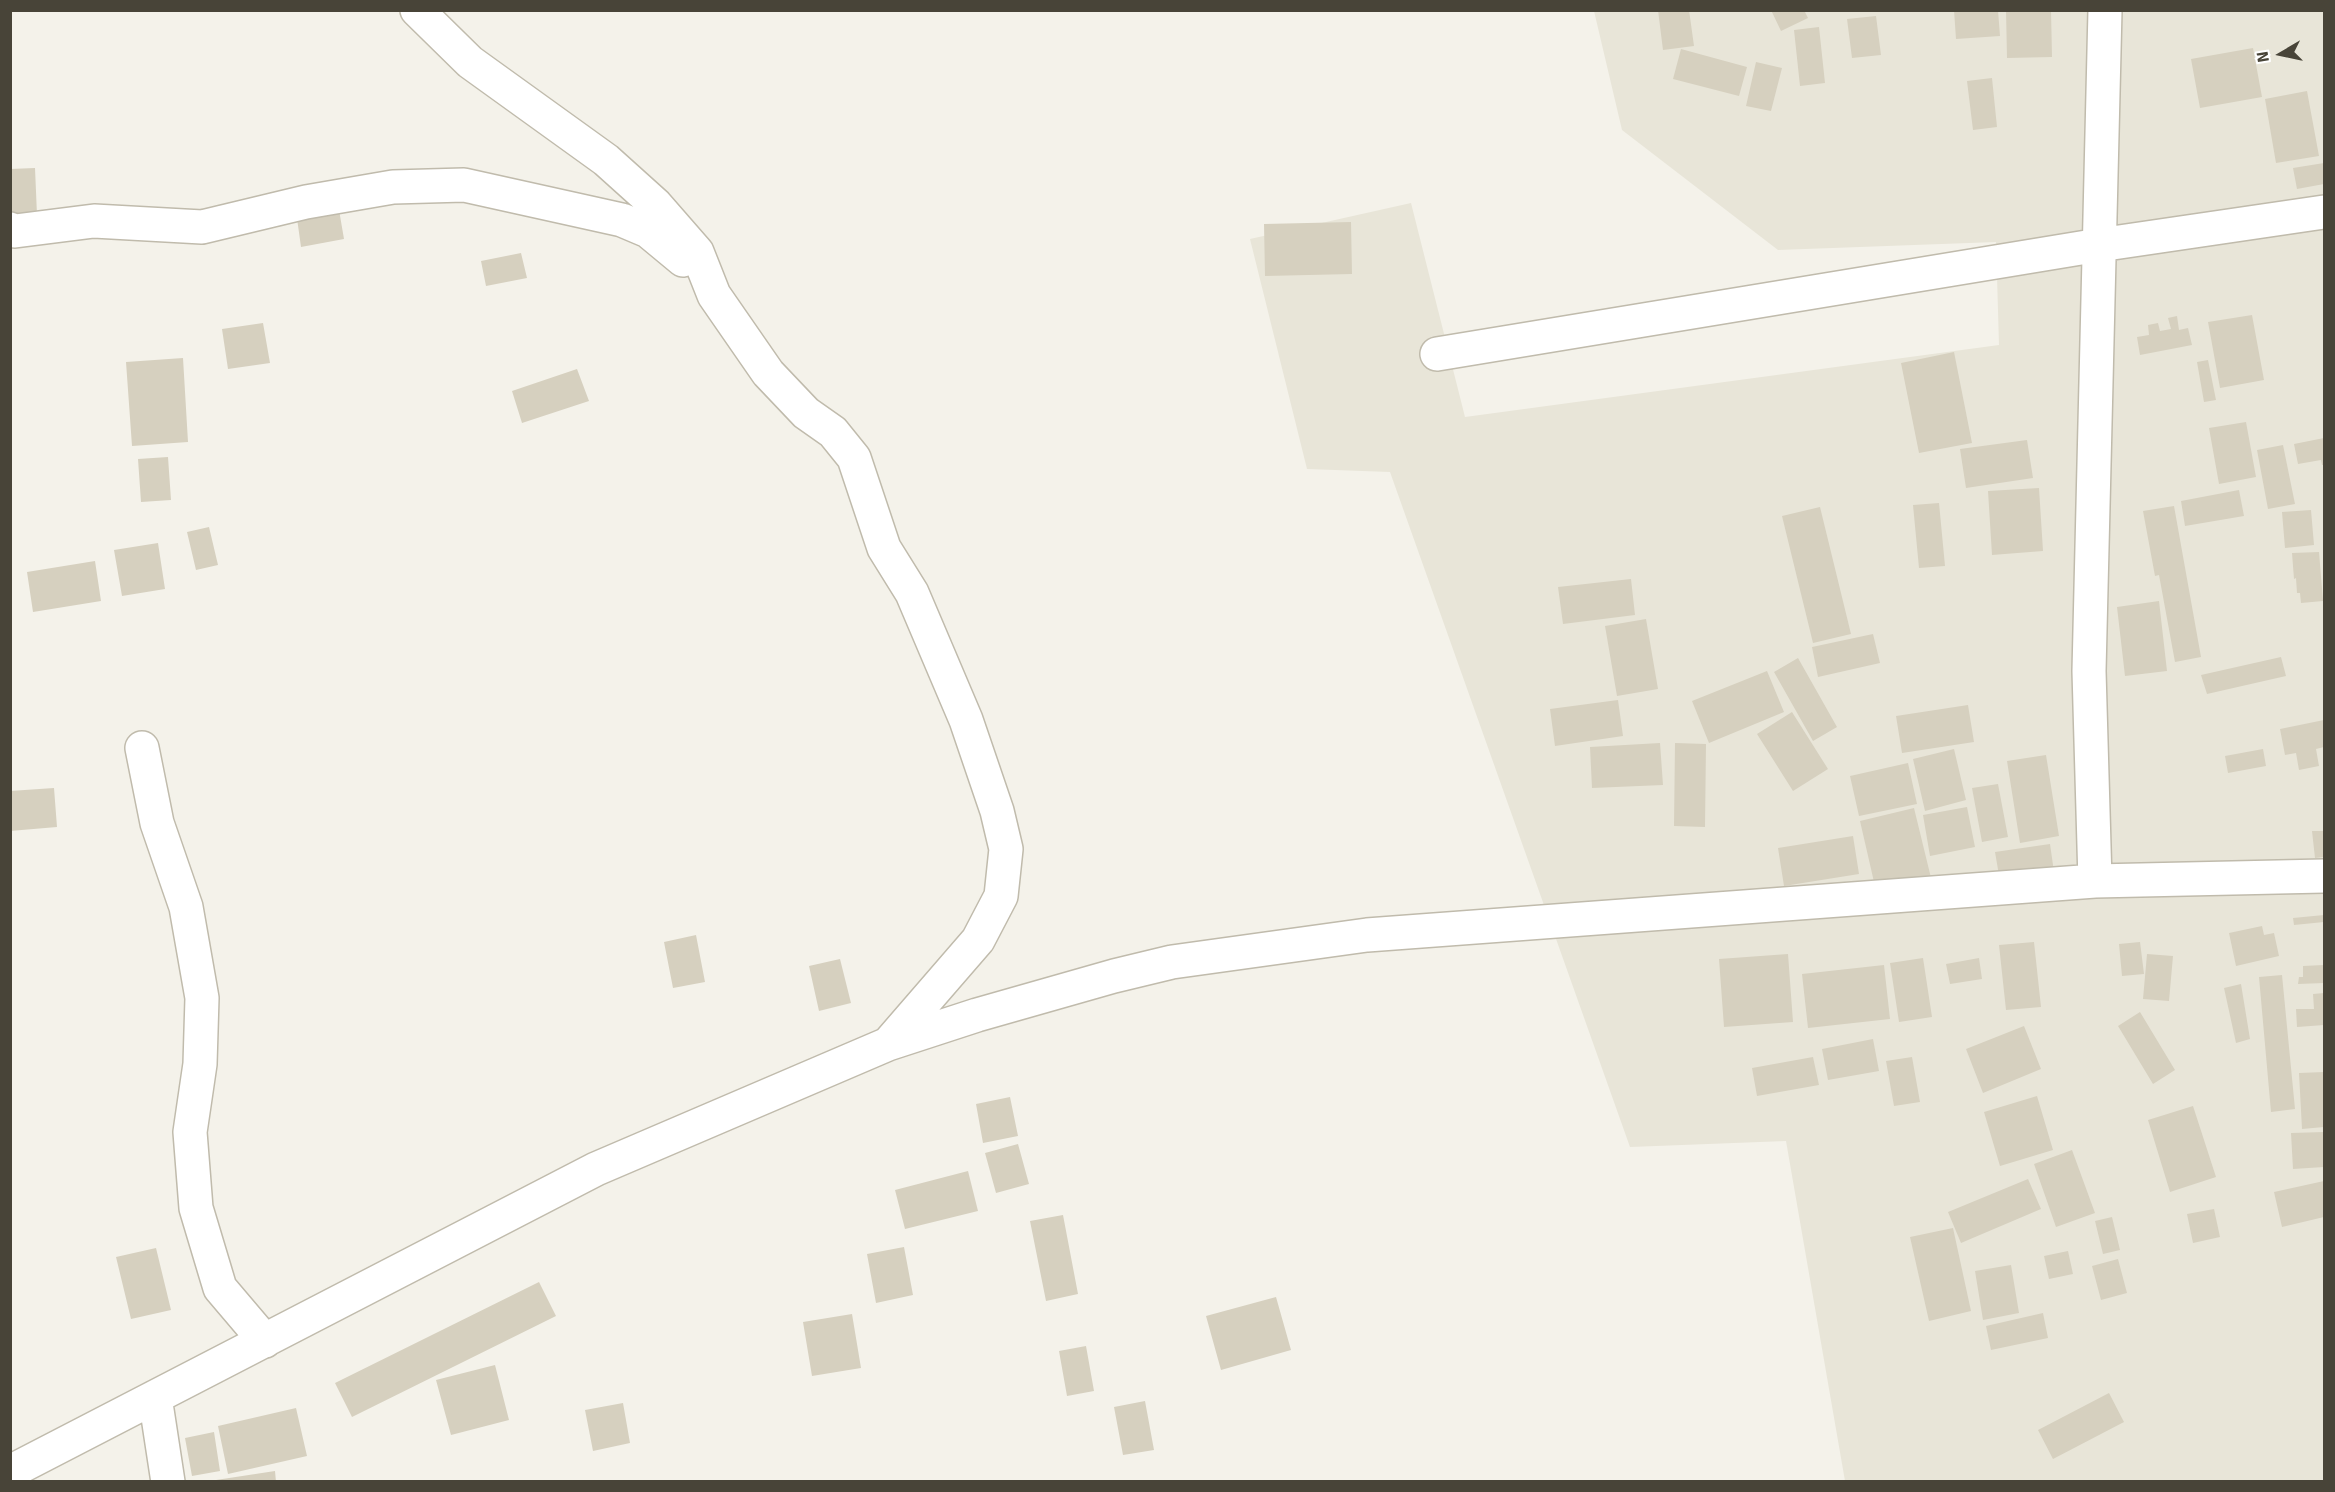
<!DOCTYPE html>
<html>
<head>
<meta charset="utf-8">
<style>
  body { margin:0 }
  #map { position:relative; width:2335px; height:1492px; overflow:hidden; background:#f4f2ea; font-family:Signika,sans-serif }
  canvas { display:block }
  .frame { position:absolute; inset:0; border:12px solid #484438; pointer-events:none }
  .north { position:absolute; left:2251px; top:24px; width:60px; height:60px; -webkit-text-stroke:4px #fff; paint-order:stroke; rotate:261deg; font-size:16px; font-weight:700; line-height:24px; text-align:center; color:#484438 }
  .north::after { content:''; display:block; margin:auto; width:21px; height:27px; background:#484438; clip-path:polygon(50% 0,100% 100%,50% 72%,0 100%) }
</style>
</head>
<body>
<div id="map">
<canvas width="2335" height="1492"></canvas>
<div class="frame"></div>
<div class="north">N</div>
</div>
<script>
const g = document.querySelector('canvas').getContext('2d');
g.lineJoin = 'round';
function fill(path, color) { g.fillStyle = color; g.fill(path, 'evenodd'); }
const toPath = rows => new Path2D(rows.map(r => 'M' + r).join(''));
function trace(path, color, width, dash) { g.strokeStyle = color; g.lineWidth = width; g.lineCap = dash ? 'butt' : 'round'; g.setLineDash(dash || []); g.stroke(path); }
fill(toPath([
  [1594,11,2324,11,2324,1481,1845,1481,1786,1141,1630,1147,1390,472,1307,469,1250,239,1411,203,1465,417,1999,345,1996,242,1778,250,1622,130]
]), '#e8e5d8');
fill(toPath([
  [1658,10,1689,10,1694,46,1663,50],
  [1771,10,1804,10,1808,18,1781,31],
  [1954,10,1998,10,2000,36,1956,39],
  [2006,10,2051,10,2052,57,2007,58],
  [1876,16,1881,55,1852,58,1847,19],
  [1819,27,1825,83,1800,86,1794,30],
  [2253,48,2262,97,2200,108,2191,59],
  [1681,49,1747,67,1739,96,1673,79],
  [1756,62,1782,68,1771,111,1746,106],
  [1992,78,1997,127,1973,130,1967,81],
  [2307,91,2319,156,2276,163,2265,99],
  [2324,163,2324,184,2297,189,2293,168],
  [35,168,37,215,10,215,10,169],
  [338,204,344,239,301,247,296,211],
  [1351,222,1352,274,1265,276,1264,224],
  [521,253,527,278,486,286,481,261],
  [2252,315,2264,380,2220,388,2208,322],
  [2177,316,2179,330,2188,328,2192,345,2140,355,2137,337,2149,335,2148,325,2158,323,2160,331,2171,329,2168,318],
  [263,323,270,363,228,369,222,329],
  [1954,352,1972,443,1919,453,1901,363],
  [183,358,188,442,132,446,126,362],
  [2208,360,2216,400,2204,402,2197,362],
  [577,369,589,401,522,423,512,391],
  [2246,422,2256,477,2219,484,2209,428],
  [2324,438,2324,465,2322,465,2321,460,2298,464,2294,444],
  [2027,440,2033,478,1966,488,1960,449],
  [2283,445,2295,504,2268,509,2257,450],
  [168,457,171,500,141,502,138,459],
  [2039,488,2043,551,1992,555,1988,491],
  [2239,490,2244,516,2185,526,2181,501],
  [1939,503,1945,566,1919,568,1913,505],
  [2174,506,2201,657,2175,662,2159,575,2155,576,2143,511],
  [1820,507,1851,634,1813,643,1782,516],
  [2311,510,2314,545,2285,548,2282,512],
  [209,527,218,565,196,570,187,532],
  [158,543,165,589,122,596,114,550],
  [2319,552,2323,601,2301,603,2300,593,2297,593,2296,578,2294,579,2292,553],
  [95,561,101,601,33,612,27,572],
  [1631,579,1635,615,1563,624,1558,587],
  [2159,601,2167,671,2125,676,2117,607],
  [1646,619,1658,689,1617,696,1605,626],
  [1873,634,1880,663,1818,677,1812,647],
  [2281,657,2286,676,2207,694,2201,675],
  [1798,658,1837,727,1813,741,1774,672],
  [1767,671,1784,712,1709,743,1692,701],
  [1618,700,1623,736,1555,746,1550,709],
  [1968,705,1974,742,1902,753,1896,716],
  [1792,712,1828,769,1793,791,1757,734],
  [2324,720,2324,747,2316,749,2319,766,2299,770,2296,753,2285,755,2280,729],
  [1660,743,1663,785,1592,788,1590,747],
  [1675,743,1706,744,1705,827,1674,826],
  [1954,749,1966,800,1925,811,1913,759],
  [2263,749,2266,766,2228,773,2225,756],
  [2046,755,2059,836,2020,843,2007,761],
  [1908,763,1917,804,1859,816,1850,776],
  [1998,784,2008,837,1982,842,1972,788],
  [54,788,57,827,10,831,10,791],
  [1967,807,1975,847,1930,856,1923,815],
  [1914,808,1932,882,1877,895,1860,821],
  [2312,831,2324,831,2324,857,2315,858],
  [1853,836,1859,874,1784,886,1778,848],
  [2050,844,2055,879,2001,887,1995,852],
  [2324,915,2324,922,2294,925,2293,918],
  [2262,926,2264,935,2274,933,2279,956,2236,966,2229,933],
  [696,935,705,982,673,988,664,942],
  [2034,942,2041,1007,2006,1010,1999,945],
  [2140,942,2144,974,2122,976,2119,944],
  [1788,954,1793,1022,1724,1027,1719,959],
  [2147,954,2173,956,2169,1001,2143,999],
  [1923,958,1932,1017,1899,1022,1890,963],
  [1979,958,1982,979,1950,984,1946,964],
  [840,959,851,1003,819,1011,809,966],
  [1884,965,1890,1019,1808,1028,1802,974],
  [2324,965,2324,983,2298,984,2299,977,2303,977,2303,966],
  [2282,975,2295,1109,2271,1112,2259,977],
  [2241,984,2250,1039,2236,1043,2224,988],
  [2324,993,2324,1025,2297,1027,2296,1009,2314,1009,2313,994],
  [2140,1012,2175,1070,2153,1084,2118,1026],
  [2024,1026,2041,1069,1983,1093,1966,1049],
  [1873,1039,1879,1071,1828,1080,1822,1049],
  [1813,1057,1819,1085,1757,1096,1752,1068],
  [1912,1057,1920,1102,1894,1106,1886,1061],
  [2324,1072,2324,1127,2302,1129,2299,1073],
  [2037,1096,2053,1150,2000,1166,1984,1112],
  [1010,1097,1018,1136,983,1143,976,1104],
  [2193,1106,2216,1177,2170,1192,2148,1120],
  [2324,1132,2324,1167,2293,1169,2291,1133],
  [1018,1144,1029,1184,996,1193,985,1153],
  [2072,1150,2095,1213,2056,1227,2034,1164],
  [968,1171,978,1211,905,1229,895,1190],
  [2028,1179,2041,1209,1961,1243,1948,1212],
  [2324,1181,2324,1217,2282,1227,2274,1192],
  [2214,1209,2220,1237,2193,1243,2187,1214],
  [1063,1215,1078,1294,1046,1301,1030,1221],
  [2112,1217,2120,1250,2103,1254,2095,1221],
  [1953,1228,1971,1311,1929,1321,1910,1237],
  [904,1247,913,1295,876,1303,867,1254],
  [156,1248,171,1310,131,1319,116,1257],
  [2068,1251,2073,1274,2049,1279,2044,1256],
  [2118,1259,2127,1293,2101,1300,2092,1266],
  [2011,1265,2019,1313,1983,1320,1975,1271],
  [539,1282,556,1316,352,1417,335,1383],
  [1276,1297,1291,1350,1221,1370,1206,1316],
  [2043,1313,2048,1338,1991,1350,1986,1326],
  [852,1314,861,1368,812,1376,803,1322],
  [1086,1346,1094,1391,1067,1396,1059,1351],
  [495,1365,509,1420,451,1435,436,1380],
  [2109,1393,2124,1422,2053,1459,2038,1430],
  [1145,1401,1154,1450,1123,1455,1114,1407],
  [623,1403,630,1443,593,1451,585,1410],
  [296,1408,307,1456,228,1474,218,1426],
  [214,1432,220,1471,192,1476,185,1438],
  [275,1471,276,1482,216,1482,216,1480]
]), '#d6d0bf');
const minor = toPath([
  [417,10,470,62,606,160,656,205,697,252,714,295,768,373,806,413,833,432,854,458,884,548,912,593,966,720,997,811,1006,849,1001,896,978,940,888,1044],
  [10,229,15,231,94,221,202,227,306,202,393,187,464,185,622,220,648,231,683,260],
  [1437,354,2099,245,2324,212],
  [142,748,157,823,186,907,202,998,200,1064,190,1132,196,1208,220,1288,265,1341],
  [2095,881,2089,671,2105,10],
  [155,1397,168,1482],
  [10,1472,596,1169,888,1044,977,1015,1114,976,1172,962,1367,935,2095,881,2324,876]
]);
trace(minor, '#c0bbac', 36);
trace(minor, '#fff', 33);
</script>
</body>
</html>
